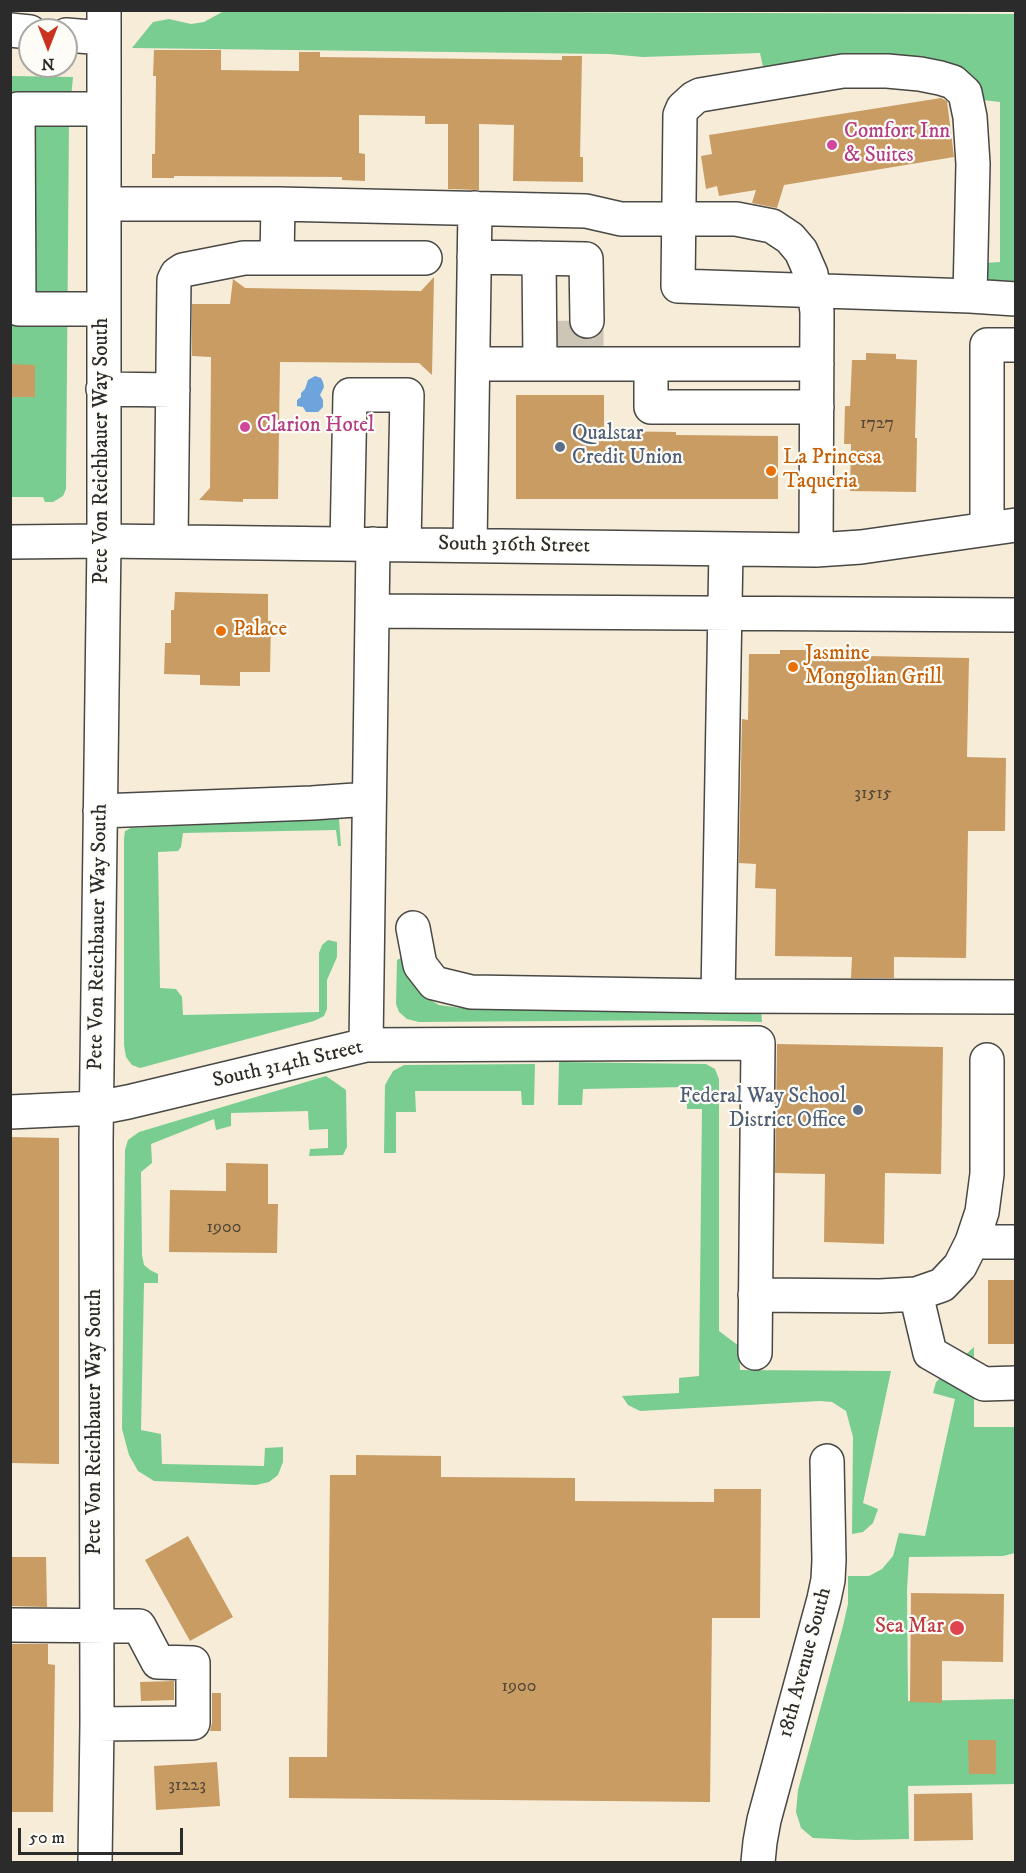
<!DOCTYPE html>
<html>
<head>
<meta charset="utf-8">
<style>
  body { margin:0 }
  #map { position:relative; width:1026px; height:1873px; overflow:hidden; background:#f6ecd8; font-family:"IM FELL DW Pica",serif }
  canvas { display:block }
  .frame { position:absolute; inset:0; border:12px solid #2b2b2b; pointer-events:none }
  .north { position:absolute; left:18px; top:18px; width:60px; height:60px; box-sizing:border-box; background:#fdfcf7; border:2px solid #a9a8a5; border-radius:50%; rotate:180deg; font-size:16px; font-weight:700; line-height:24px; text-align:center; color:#2b2b2b }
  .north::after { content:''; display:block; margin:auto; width:21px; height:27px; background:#c8321e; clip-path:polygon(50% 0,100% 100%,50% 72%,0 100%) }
  .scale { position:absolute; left:18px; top:1828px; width:165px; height:27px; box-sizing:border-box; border:3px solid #2b2b2b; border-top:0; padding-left:8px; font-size:18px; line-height:21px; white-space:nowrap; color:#2b2b2b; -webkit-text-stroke:4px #fdfcf7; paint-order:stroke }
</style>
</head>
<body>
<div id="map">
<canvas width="1026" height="1873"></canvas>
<div class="frame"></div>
<div class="north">N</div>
<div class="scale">50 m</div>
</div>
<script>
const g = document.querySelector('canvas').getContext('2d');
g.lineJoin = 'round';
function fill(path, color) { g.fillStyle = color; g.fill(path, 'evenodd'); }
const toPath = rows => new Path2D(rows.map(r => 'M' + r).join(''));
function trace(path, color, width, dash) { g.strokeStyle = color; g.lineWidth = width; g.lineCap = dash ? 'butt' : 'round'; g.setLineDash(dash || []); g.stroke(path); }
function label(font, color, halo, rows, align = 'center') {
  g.font = font + ' "IM FELL DW Pica",serif'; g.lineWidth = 4.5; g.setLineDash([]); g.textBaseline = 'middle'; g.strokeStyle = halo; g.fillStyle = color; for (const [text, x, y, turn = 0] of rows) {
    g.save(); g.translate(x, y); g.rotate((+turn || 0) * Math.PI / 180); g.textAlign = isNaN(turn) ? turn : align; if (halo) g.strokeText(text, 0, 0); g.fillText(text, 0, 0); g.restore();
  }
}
fill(toPath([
  [224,11,1015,14,1015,287,990,285,985,270,985,263,1000,262,1000,102,983,100,951,70,837,54,764,71,760,53,643,57,609,54,132,48,153,22,169,19,191,24,204,22],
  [11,76,73,77,69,120,66,489,63,496,53,502,45,502,43,497,11,497],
  [339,819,341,846,338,846,336,830,183,833,181,847,178,851,158,852,160,988,176,989,182,997,183,1015,319,1012,319,953,322,945,328,940,337,942,337,957,327,980,327,1009,324,1016,314,1021,140,1068,132,1065,126,1057,124,1045,124,839,125,831,131,828],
  [401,958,413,983,425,997,439,1005,461,1008,761,1008,762,1022,698,1020,419,1022,407,1019,399,1012,396,1004,397,960],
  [559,1062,706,1064,715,1069,719,1079,719,1331,739,1346,740,1370,891,1371,863,1503,878,1509,873,1523,863,1532,852,1534,853,1437,846,1411,832,1402,820,1401,640,1411,628,1405,622,1396,679,1393,679,1378,699,1376,702,1109,687,1109,686,1087,583,1089,582,1105,558,1105],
  [535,1064,534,1105,522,1105,521,1091,415,1091,416,1112,396,1112,396,1153,384,1153,385,1085,393,1071,404,1065],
  [326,1076,346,1090,347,1147,343,1155,309,1156,310,1149,328,1148,328,1129,309,1130,308,1111,231,1113,231,1126,216,1130,214,1119,151,1144,152,1163,141,1172,142,1255,144,1265,150,1270,158,1274,158,1283,144,1283,141,1430,161,1434,162,1464,264,1466,265,1448,283,1447,283,1462,278,1475,269,1482,256,1485,154,1481,138,1471,129,1455,122,1429,125,1150,128,1140,139,1132],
  [974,1347,974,1427,1015,1427,1015,1553,1003,1556,909,1557,907,1590,908,1701,1015,1699,1015,1784,908,1786,909,1839,856,1840,813,1838,801,1828,796,1812,798,1790,843,1626,848,1604,848,1576,869,1576,882,1569,893,1556,899,1533,925,1536,955,1399,933,1393,936,1382]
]), '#79cd91');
fill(toPath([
  [315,376,321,378,323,382,324,387,320,395,323,400,323,407,318,412,306,412,303,407,297,406,297,400,301,397,301,393,305,389,308,380]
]), '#6ea4dc');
fill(toPath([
  [154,50,221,50,221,70,299,71,299,52,320,52,320,57,562,60,562,56,582,56,580,157,583,157,583,182,513,181,514,125,479,124,479,190,448,189,448,124,425,124,425,116,359,115,359,153,365,154,365,181,342,180,342,177,174,176,174,178,152,178,152,154,155,154,156,76,153,76],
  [941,98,947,101,954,157,784,185,777,208,752,203,756,190,719,196,717,186,706,189,701,156,712,154,709,135],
  [434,277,432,375,419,363,280,362,278,499,243,499,243,502,199,500,210,488,211,357,192,356,192,304,230,304,233,279,245,288,421,291],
  [558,321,568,321,571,331,578,338,587,340,596,337,596,345,559,345],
  [866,353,896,354,896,359,917,360,915,438,917,438,916,492,850,491,851,444,844,444,845,406,850,406,852,360,866,360],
  [10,364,35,365,35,397,10,397],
  [516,395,604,395,604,431,676,432,676,435,778,436,778,499,516,499],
  [175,592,268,594,268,621,271,621,270,672,240,672,240,686,200,685,200,675,164,674,165,643,171,643,171,610,174,610],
  [780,650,815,650,815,655,969,658,967,757,1006,758,1005,831,968,831,966,958,894,957,894,978,851,978,852,957,775,956,776,889,755,888,756,864,739,863,742,719,748,720,749,654,780,654],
  [777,1044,943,1047,941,1174,885,1173,884,1244,824,1242,825,1174,775,1173],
  [10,1137,59,1138,59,1464,10,1463],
  [226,1163,268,1164,268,1204,278,1204,277,1253,169,1252,170,1190,226,1191],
  [988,1280,1016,1280,1016,1344,988,1344],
  [356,1455,441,1456,441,1477,575,1478,575,1501,714,1502,714,1489,761,1489,760,1618,712,1618,710,1802,289,1798,289,1757,327,1757,330,1475,356,1475],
  [188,1536,233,1617,190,1641,145,1560],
  [10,1557,46,1557,47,1607,10,1606],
  [911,1593,1004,1594,1003,1662,942,1661,942,1703,910,1702],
  [10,1644,48,1644,48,1664,55,1665,53,1812,10,1812],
  [174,1681,174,1700,141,1701,140,1682],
  [212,1693,221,1693,221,1731,210,1731,212,1723],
  [968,1740,996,1740,996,1774,969,1774],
  [217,1762,220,1806,156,1810,154,1766],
  [972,1793,973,1840,914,1841,914,1794]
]), '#c99c63');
trace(toPath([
  [556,321,557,350],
  [587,321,587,351]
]), '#cdc5b5', 33, [33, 16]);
const minor = toPath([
  [10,30,30,32],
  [66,35,104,38],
  [104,109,18,109,19,309,104,309],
  [104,204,278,204,586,211,621,219,736,219,772,226,790,238,801,251,811,274,814,290,817,312,816,550],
  [474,257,586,259,587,321],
  [277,258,278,204],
  [539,258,540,364],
  [970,296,973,164,970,117,965,93,953,82,940,78,920,74,887,71,843,71,700,95,694,98,683,108,680,115,678,286,970,296,1016,299],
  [473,364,817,364],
  [651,364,651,407,817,407],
  [103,389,173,390],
  [987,528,987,345,1016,345],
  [10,542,104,541,816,550,861,547,1016,525],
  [171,542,174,280,177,274,183,270,244,258,425,258],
  [347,544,350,395,407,395,404,545],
  [470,545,475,208],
  [372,611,1016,615],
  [100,811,312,803,369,799],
  [413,928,420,965,434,983,471,992,718,996,1016,997],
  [718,996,726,549],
  [366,1045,373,544],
  [10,1112,97,1108,128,1102,366,1045,758,1043,755,1353],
  [972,1242,1016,1242],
  [916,1294,930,1353,984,1384,1016,1383],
  [755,1295,880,1296,916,1294,942,1285,960,1266,972,1242,982,1212,987,1174,987,1060],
  [10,1625,139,1626,158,1662,193,1663,193,1723,97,1724],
  [95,1862,97,1724,96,1140,104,541,104,10],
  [758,1862,760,1842,764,1820,824,1599,828,1580,829,1560,827,1461]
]);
trace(minor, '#494845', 36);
trace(minor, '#fff', 33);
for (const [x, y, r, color] of [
  [832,145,6,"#d1479c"],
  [245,427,6,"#d1479c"],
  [560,447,6,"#5c6f8a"],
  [771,471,6,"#e8710a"],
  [221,631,6,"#e8710a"],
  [793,667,6,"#e8710a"],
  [858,1110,6,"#5c6f8a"],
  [957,1628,8,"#e0444e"]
]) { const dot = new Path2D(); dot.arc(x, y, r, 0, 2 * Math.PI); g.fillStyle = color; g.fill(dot); trace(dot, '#fdfcf7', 2); }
label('18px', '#524739', null, [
  ["1727",877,424],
  ["31515",873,794],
  ["1900",224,1228],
  ["1900",519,1687],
  ["31223",187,1786]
]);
label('21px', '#b23c85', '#fdfcf7', [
  ["Comfort Inn",844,133],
  ["& Suites",844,157],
  ["Clarion Hotel",257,427]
], 'left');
label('21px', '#4e5e75', '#fdfcf7', [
  ["Qualstar",572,435],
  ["Credit Union",572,459],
  ["Federal Way School",846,1098,"right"],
  ["District Office",846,1122,"right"]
], 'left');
label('21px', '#2b2b2b', '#fdfcf7', [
  ["Pete Von Reichbauer Way South",103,451,-90],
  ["South 316th Street",514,546,1],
  ["Pete Von Reichbauer Way South",99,937,-89],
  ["South 314th Street",288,1065,-13],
  ["Pete Von Reichbauer Way South",96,1422,-90],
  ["18th Avenue South",806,1663,-75]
]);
label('21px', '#c56008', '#fdfcf7', [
  ["La Princesa",783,459],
  ["Taqueria",783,483],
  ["Palace",233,631],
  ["Jasmine",805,655],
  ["Mongolian Grill",805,679]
], 'left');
label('21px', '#be3a42', '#fdfcf7', [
  ["Sea Mar",944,1628]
], 'right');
</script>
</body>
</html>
